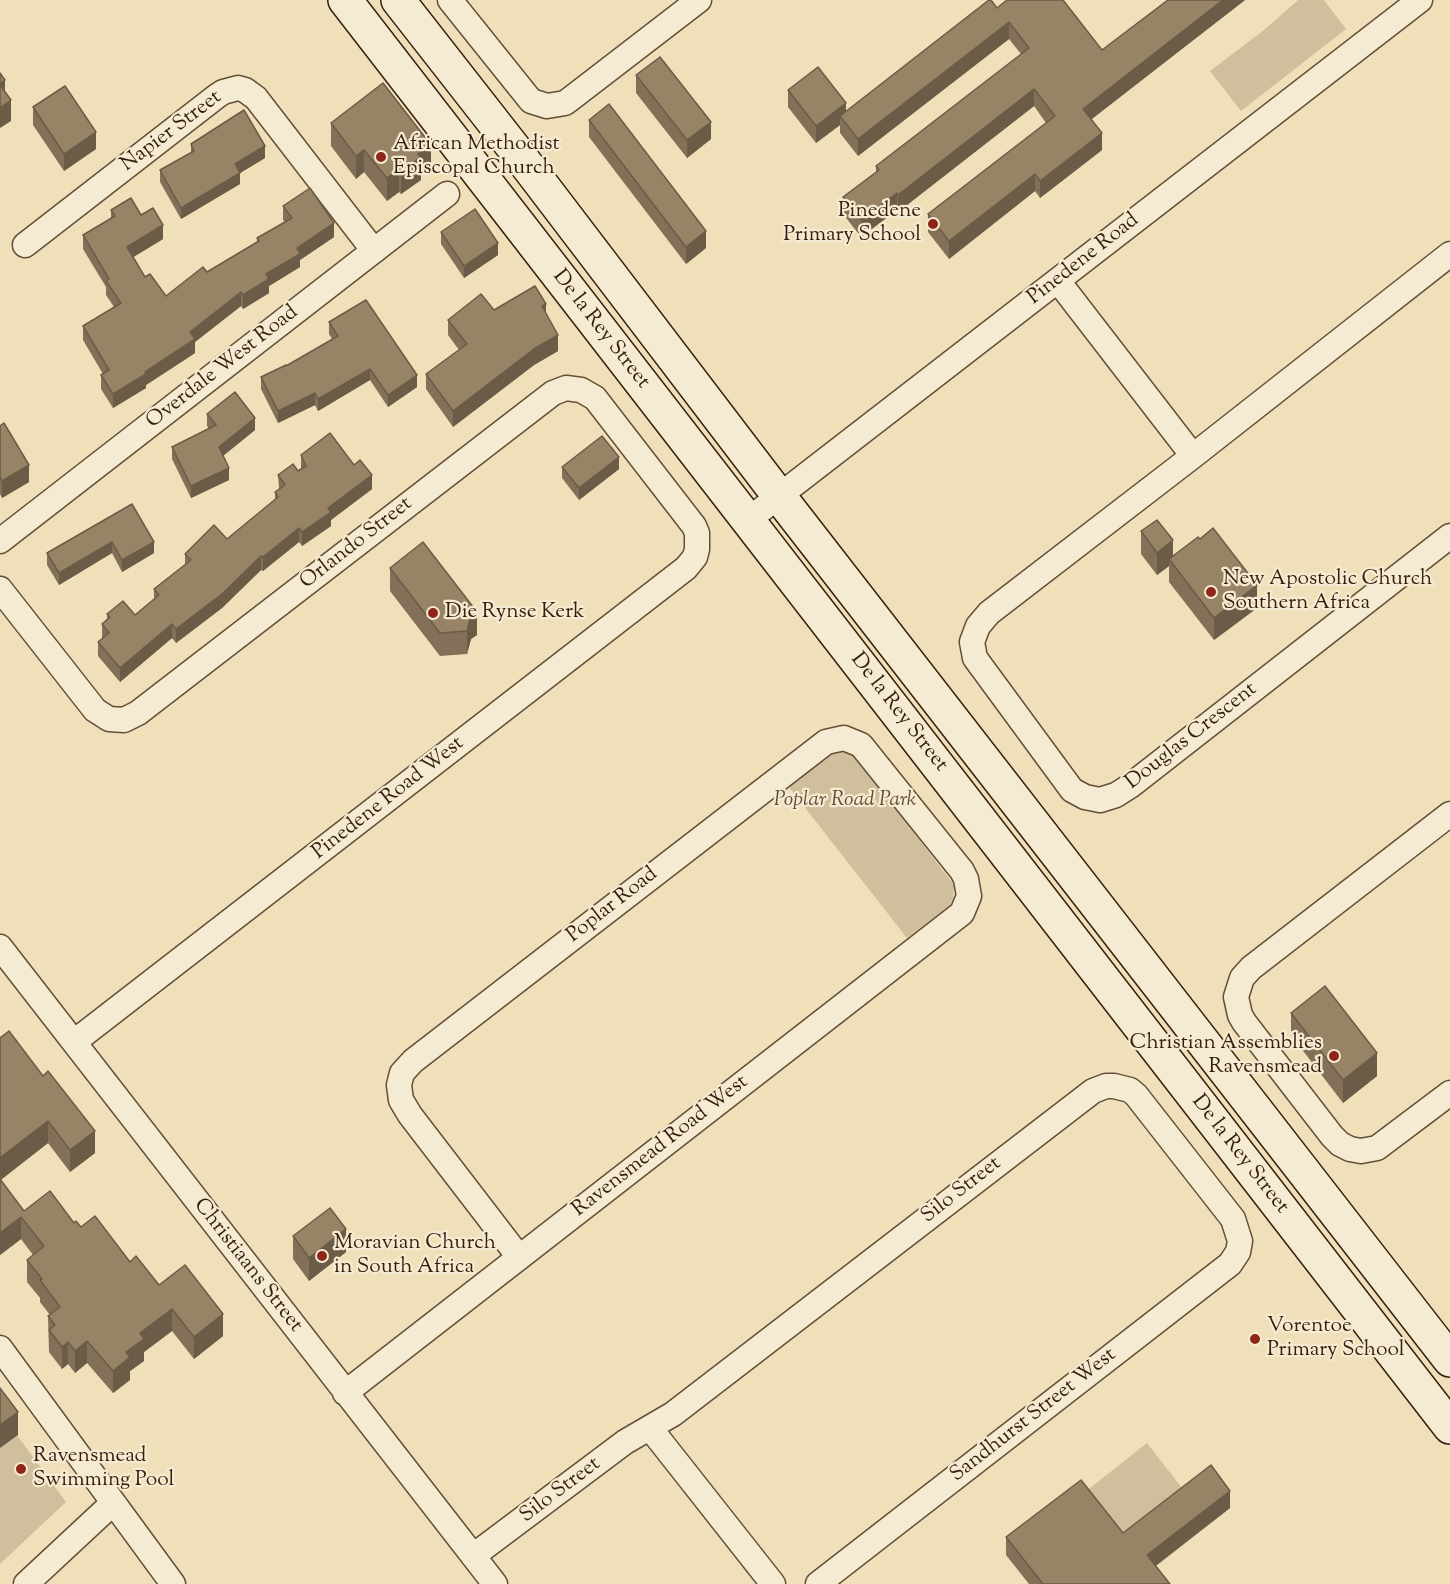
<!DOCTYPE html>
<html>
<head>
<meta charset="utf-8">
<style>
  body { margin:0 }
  canvas { display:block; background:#f0e0b9 }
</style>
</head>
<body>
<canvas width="1450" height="1584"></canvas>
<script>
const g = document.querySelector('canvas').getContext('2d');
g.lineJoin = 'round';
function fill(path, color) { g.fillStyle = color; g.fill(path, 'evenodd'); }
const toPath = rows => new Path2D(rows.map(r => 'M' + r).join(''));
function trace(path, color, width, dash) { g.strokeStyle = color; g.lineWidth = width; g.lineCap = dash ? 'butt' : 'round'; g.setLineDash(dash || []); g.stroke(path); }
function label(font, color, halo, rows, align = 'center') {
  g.font = font + ' "Sorts Mill Goudy",serif'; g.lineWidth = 4.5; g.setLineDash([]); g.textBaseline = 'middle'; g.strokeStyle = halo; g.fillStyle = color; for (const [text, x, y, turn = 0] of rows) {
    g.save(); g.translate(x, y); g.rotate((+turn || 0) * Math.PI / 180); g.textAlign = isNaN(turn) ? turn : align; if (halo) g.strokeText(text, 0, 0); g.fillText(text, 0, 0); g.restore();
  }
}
fill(toPath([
  [1298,0,1324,0,1346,29,1241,111,1210,71,1264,30],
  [840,751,855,756,954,885,953,899,950,905,907,938,788,786,832,753],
  [0,1412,66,1502,0,1564],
  [1147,1443,1186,1493,1124,1541,1085,1492]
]), '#d0bf9c');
const street = toPath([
  [450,0,531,101,547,106,565,103,573,97,699,0],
  [25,245,217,96,223,92,238,88,245,90,256,98,374,251],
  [1450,254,1193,456,989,613,978,626,972,642,975,658,1072,790,1085,797,1100,800,1116,795,1130,786,1450,536],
  [1058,281,1193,456],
  [748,520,1420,0],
  [0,541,447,194],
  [0,589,95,710,109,719,124,720,138,713,553,393,566,388,581,390,595,398,694,526,697,533,697,549,695,557,686,568,74,1042],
  [1450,814,1251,968,1242,978,1236,997,1240,1015,1244,1022,1332,1136,1340,1144,1350,1149,1361,1151,1377,1148,1450,1093],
  [0,947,495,1584],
  [0,1348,173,1584],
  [345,1393,962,913,969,896,966,879,962,871,861,745,844,738,826,742,413,1061,402,1073,399,1085,401,1100,410,1115,519,1257],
  [650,1428,773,1584],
  [473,1556,625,1442,673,1414,1093,1091,1106,1086,1114,1086,1130,1090,1136,1095,1233,1219,1240,1241,1238,1252,1230,1264,818,1584],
  [26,1584,113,1503]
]);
const secondary = toPath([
  [345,0,1450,1427],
  [398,0,513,147,779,496,1450,1360]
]);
trace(street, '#644e38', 27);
trace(secondary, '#361e0d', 36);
trace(street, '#f5ebd2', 24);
trace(secondary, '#f5ebd2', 33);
fill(toPath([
  [1168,0,1245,0,1091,119,1102,150,1040,198,1035,191,949,259,928,232,928,214,1046,123,1034,106,898,212,897,210,861,237,843,214,843,197,876,172,876,166,1021,54,1009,39,858,156,840,133,840,125,816,143,788,107,788,90,846,111,997,8,1102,50],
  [636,75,711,139,687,158,636,93],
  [33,107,96,149,64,171,33,125],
  [589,120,706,248,686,264,589,137],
  [331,123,431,167,421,175,421,180,401,194,399,192,387,201,364,172,356,179,331,146],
  [191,144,265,158,240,173,240,184,181,219,160,182,160,170,191,153],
  [283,206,334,237,300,260,300,267,269,286,269,293,243,309,241,306,195,342,195,353,146,385,146,388,113,408,101,389,101,375,103,374,83,340,83,326,114,307,106,295,106,287,83,249,83,235,111,218,111,210,141,215,163,239,133,257,145,277,166,296,257,242,257,238,285,222,283,220],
  [441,232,498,255,464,278,441,244],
  [494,310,546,313,558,351,534,365,453,427,426,389,426,374,459,350,448,335,448,320],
  [329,322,417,387,388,407,370,380,318,411,315,405,278,423,261,389,261,377,286,366,332,339,329,334],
  [207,414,255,430,223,456,229,480,191,498,172,459,172,447,209,429,207,426],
  [0,426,29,482,2,498,0,494],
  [301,455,372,489,331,520,331,526,302,546,299,542,263,571,261,570,222,608,176,643,172,638,120,682,98,656,98,642,102,639,102,624,107,619,107,614,135,615,154,599,154,589,185,565,185,554,227,539,275,500,275,492,279,489,278,475,298,471,301,469],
  [562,467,619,469,579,500,562,478],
  [132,504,154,553,122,572,112,553,59,585,47,565,47,553],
  [1141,531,1173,557,1257,608,1214,640,1169,582,1169,566,1157,575,1141,554],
  [390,568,477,635,471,639,467,654,440,656,390,591],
  [1291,1013,1377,1076,1343,1103,1291,1035],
  [0,1038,95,1153,70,1172,48,1143,1,1180,24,1211,74,1223,130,1262,223,1336,194,1359,172,1331,144,1352,144,1361,130,1371,130,1380,113,1393,87,1363,75,1373,68,1364,62,1369,49,1352,48,1316,50,1315,40,1302,40,1298,27,1282,27,1260,33,1255,21,1239,0,1255],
  [293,1236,346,1252,309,1281,293,1259],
  [1230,1508,1156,1566,1170,1584,1029,1584,1006,1555,1006,1537,1123,1533]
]), '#827158');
fill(toPath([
  [1223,0,1245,0,1083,126,1083,109],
  [1009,22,1009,39,858,156,858,139],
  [5,80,5,101,0,104,0,84],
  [1034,89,1034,106,898,212,898,195],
  [11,100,11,121,0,128,0,108],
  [846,103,846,120,840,116,840,125,816,143,816,126],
  [711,122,711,139,687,158,687,140],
  [96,132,96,149,64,171,64,154],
  [1102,133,1102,150,1040,198,1040,181],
  [431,145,431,167,421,175,421,180,401,194,401,171,418,154],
  [265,146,265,158,240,173,240,184,181,219,181,208,235,164],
  [364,150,364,172,356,179,356,156],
  [399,169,399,192,387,201,387,178],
  [1035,174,1035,191,949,259,949,241],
  [897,193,897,210,861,237,861,220],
  [334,223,334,237,300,260,300,267,269,286,269,293,243,309,243,295,266,274,297,248],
  [163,225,163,239,127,261,127,247],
  [706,231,706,248,686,264,686,247],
  [498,243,498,255,464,278,464,266],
  [241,292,241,306,195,342,195,353,146,385,146,388,113,408,113,394],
  [546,304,546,320,542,306],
  [558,335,558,351,534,365,453,427,453,411,534,349],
  [370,369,370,380,318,411,318,399],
  [417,375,417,387,388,407,388,395],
  [315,393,315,405,278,423,278,411],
  [255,418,255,430,219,459,219,447],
  [619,457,619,469,579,500,579,488],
  [29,465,29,482,2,498,2,481],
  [229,468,229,480,191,498,191,486],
  [372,475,372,489,331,520,331,526,302,546,302,532,328,508],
  [299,528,299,542,263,571,263,557],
  [1173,540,1173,563,1169,559,1169,566,1157,575,1157,553],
  [112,542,112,553,59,585,59,573],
  [154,542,154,553,122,572,122,560],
  [261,556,261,570,222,608,176,643,176,629],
  [1257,585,1257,608,1214,640,1214,618],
  [477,612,477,635,471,639,467,654,467,631,471,616],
  [172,624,172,638,120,682,120,668],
  [1377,1053,1377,1076,1343,1103,1343,1080],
  [48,1121,48,1143,0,1180,0,1158],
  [95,1131,95,1153,70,1172,70,1150],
  [21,1217,21,1239,0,1255,0,1233],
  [346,1229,346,1252,309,1281,309,1258],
  [172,1309,172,1331,144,1352,144,1361,130,1371,130,1380,113,1393,113,1371,140,1333],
  [223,1314,223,1336,194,1359,194,1337],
  [87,1341,87,1363,75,1373,75,1351],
  [68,1342,68,1364,62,1369,62,1347],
  [18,1412,18,1435,0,1448,0,1425],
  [1230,1491,1230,1508,1147,1572,1147,1555]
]), '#6a5c47');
const building = toPath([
  [989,0,991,0,997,8,1007,0,1063,0,1102,50,1168,0,1223,0,1083,109,1102,133,1040,181,1035,174,949,241,928,214,1055,116,1034,89,898,195,897,193,861,220,843,197,879,170,876,166,1029,48,1009,22,858,139,840,116,989,0],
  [660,57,711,122,687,140,636,75,660,57],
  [818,67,846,103,816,126,788,90,818,67],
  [0,73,5,80,0,84,0,73],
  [383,83,431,145,418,154,421,157,401,171,399,169,387,178,364,150,356,156,331,123,383,83],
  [0,85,11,100,0,108,0,85],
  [65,86,96,132,64,154,33,107,65,86],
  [609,104,706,231,686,247,589,120,609,104],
  [244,110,265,146,235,164,240,173,181,208,160,170,194,151,191,144,244,110],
  [310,188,334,223,297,248,300,254,266,274,269,279,243,295,241,292,190,332,195,339,145,372,146,374,113,394,101,375,109,370,83,326,121,303,106,281,109,279,83,235,115,216,111,210,131,198,141,215,153,208,163,225,127,247,145,277,150,274,166,296,203,267,207,272,259,241,257,238,292,218,283,206,310,188],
  [475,209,498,243,464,266,441,232,475,209],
  [535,286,546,304,542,306,558,335,534,349,453,411,426,374,467,344,448,320,481,294,494,310,535,286],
  [366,300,417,375,388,395,370,369,318,399,315,393,278,411,261,377,286,365,286,366,338,336,329,322,366,300],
  [235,392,255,418,219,447,229,468,191,486,172,447,216,425,207,414,235,392],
  [4,423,29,465,2,481,0,477,0,426,4,423],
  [330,433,354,465,360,460,372,475,328,508,331,512,302,532,299,528,263,557,261,556,222,594,176,629,172,624,120,668,98,642,109,633,102,624,110,617,107,614,123,601,135,615,159,595,154,589,191,560,185,554,214,525,227,539,278,497,275,492,285,485,278,475,293,464,298,471,306,466,301,455,330,433],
  [602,436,619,457,579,488,562,467,602,436],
  [132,504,154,542,122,560,112,542,59,573,47,553,132,504],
  [1157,520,1173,540,1157,553,1141,531,1157,520],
  [1213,528,1257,585,1214,618,1169,559,1198,537,1200,539,1213,528],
  [423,542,477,612,471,616,467,631,440,633,390,568,423,542],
  [1325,986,1377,1053,1343,1080,1291,1013,1325,986],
  [9,1031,43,1076,48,1071,95,1131,70,1150,48,1121,0,1158,0,1038,9,1031],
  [0,1179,24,1211,50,1191,74,1223,76,1221,81,1227,95,1216,130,1262,136,1256,159,1285,185,1265,223,1314,194,1337,172,1309,140,1333,144,1339,126,1352,130,1357,113,1371,87,1341,75,1351,68,1342,62,1347,49,1330,55,1325,48,1316,60,1307,40,1280,42,1279,27,1260,44,1246,21,1217,0,1233,0,1179],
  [330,1208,346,1229,309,1258,293,1236,330,1208],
  [0,1388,18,1412,0,1425,0,1388],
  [1211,1465,1230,1491,1147,1555,1170,1584,1043,1584,1006,1537,1081,1480,1123,1533,1211,1465]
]);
fill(building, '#978366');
trace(building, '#6a5c47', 1.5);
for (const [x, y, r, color] of [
  [381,157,6,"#8f2418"],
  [933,224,6,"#8f2418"],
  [1211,592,6,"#8f2418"],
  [433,613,6,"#8f2418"],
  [1334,1056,6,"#8f2418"],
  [322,1256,6,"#8f2418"],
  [1255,1339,6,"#8f2418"],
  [21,1469,6,"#8f2418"]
]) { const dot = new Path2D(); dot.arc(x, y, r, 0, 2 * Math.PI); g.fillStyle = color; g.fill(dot); trace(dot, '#f5ebd2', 2); }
label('21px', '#361e0d', '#f5ebd2', [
  ["Napier Street",172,132,-37],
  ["Pinedene Road",1084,260,-38],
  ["De la Rey Street",600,330,52],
  ["Overdale West Road",223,368,-38],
  ["Orlando Street",357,544,-38],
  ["De la Rey Street",898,713,52],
  ["Douglas Crescent",1192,737,-38],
  ["Pinedene Road West",389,799,-38],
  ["Poplar Road",613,906,-38],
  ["Ravensmead Road West",661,1147,-38],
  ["De la Rey Street",1239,1155,52],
  ["Silo Street",962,1191,-38],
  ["Christiaans Street",247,1266,52],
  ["Sandhurst Street West",1034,1416,-38],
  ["Silo Street",561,1491,-37]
]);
label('21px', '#361e0d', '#f5ebd2', [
  ["African Methodist",393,145],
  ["Episcopal Church",393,169],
  ["Pinedene",921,212,"right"],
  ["Primary School",921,236,"right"],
  ["New Apostolic Church",1223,580],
  ["Southern Africa",1223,604],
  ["Die Rynse Kerk",445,613],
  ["Christian Assemblies",1322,1044,"right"],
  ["Ravensmead",1322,1068,"right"],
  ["Moravian Church",334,1244],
  ["in South Africa",334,1268],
  ["Vorentoe",1267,1327],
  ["Primary School",1267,1351],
  ["Ravensmead",33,1457],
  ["Swimming Pool",33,1481]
], 'left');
label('italic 21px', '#644e38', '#f5ebd2', [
  ["Poplar Road Park",845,801]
]);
</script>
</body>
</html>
